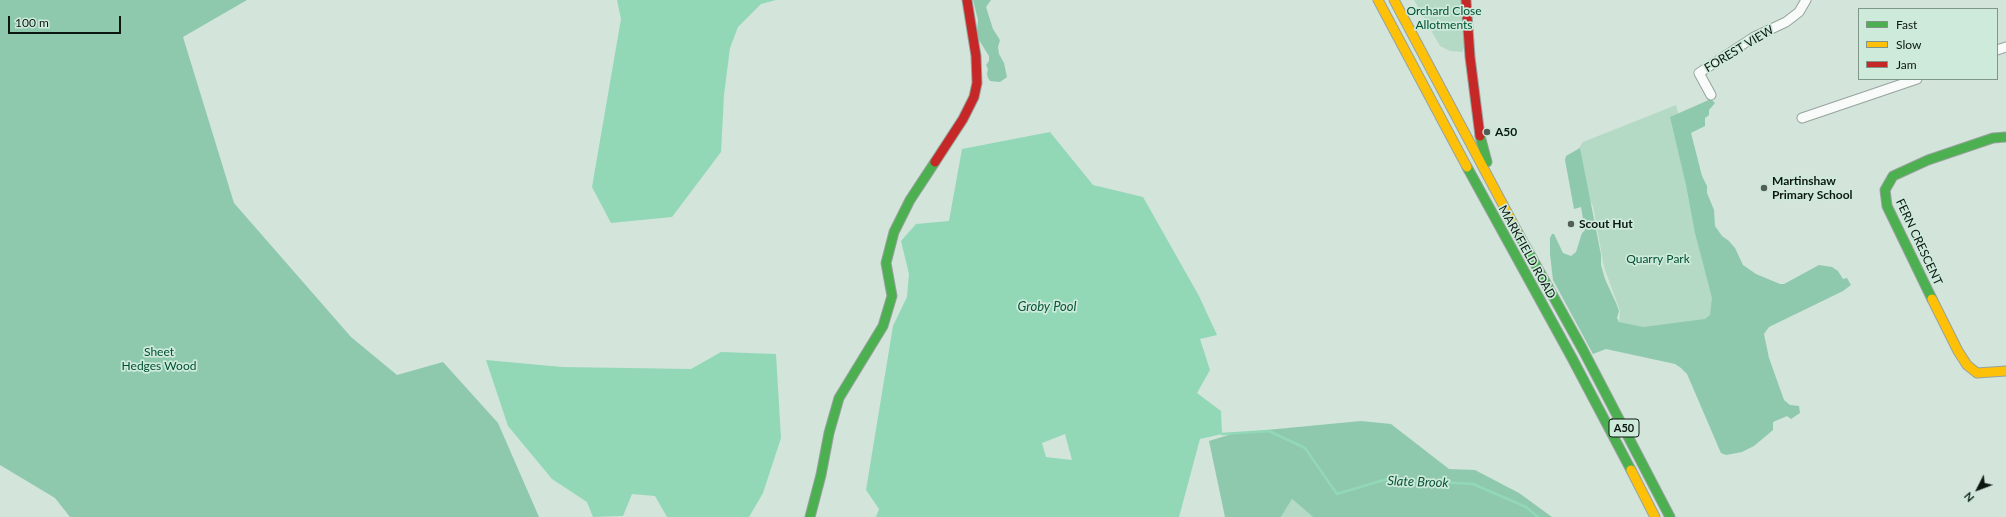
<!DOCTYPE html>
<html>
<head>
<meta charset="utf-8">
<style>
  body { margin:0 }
  #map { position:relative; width:2006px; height:517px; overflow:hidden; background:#d3e4db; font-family:Lato,sans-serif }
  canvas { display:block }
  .legend { position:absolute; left:1858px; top:8px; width:140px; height:72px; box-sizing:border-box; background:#cdeada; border:1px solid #80968a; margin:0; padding:5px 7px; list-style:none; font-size:12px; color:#0d1712 }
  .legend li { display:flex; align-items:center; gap:8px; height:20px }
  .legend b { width:20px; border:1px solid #80968a }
  .north { position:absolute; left:1958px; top:469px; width:40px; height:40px; -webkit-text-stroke:3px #cdeada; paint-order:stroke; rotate:228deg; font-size:11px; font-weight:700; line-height:16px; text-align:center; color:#0d1712 }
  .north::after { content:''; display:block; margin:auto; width:14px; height:18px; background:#0d1712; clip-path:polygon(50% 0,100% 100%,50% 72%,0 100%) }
  .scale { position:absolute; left:8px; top:16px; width:113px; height:18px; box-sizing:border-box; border:2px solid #0d1712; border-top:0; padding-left:5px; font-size:12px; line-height:14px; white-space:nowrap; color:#0d1712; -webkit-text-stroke:3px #cdeada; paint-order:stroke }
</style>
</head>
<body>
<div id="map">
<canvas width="2006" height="517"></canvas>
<ul class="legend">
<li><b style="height:5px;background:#4caf50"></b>Fast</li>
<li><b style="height:5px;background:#ffc107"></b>Slow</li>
<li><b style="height:5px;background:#c62828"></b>Jam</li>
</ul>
<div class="north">N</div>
<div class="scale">100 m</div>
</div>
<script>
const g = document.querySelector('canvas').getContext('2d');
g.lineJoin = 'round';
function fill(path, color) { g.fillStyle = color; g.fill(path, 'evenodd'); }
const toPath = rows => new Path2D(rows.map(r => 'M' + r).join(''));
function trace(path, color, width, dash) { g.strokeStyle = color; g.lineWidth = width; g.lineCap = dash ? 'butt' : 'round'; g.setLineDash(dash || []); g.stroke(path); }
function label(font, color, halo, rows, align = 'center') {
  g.font = font + ' Lato,sans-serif'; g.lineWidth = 3.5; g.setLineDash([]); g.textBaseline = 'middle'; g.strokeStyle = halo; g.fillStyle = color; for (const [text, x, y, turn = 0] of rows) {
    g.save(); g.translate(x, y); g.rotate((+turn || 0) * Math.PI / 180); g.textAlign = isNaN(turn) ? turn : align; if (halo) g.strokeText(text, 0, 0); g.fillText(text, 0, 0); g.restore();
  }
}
fill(toPath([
  [1414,0,1461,0,1464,46,1463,52,1450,51,1440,46],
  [1676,105,1729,314,1779,417,1756,438,1726,455,1720,451,1686,366,1619,322,1620,311,1604,267,1593,206,1578,179,1575,154,1583,142],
  [1292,499,1313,517,1281,517]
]), '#b4dac6');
fill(toPath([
  [0,0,247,0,183,37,234,203,351,337,397,375,443,362,498,423,539,517,70,517,55,498,0,465],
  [973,0,991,0,986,7,993,29,1000,40,998,47,999,54,1004,63,1007,77,1000,82,990,81,988,78,987,74,988,69,986,65,989,61,989,56,979,40,977,32,978,20],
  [1711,99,1715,103,1709,110,1709,115,1705,118,1705,126,1691,133,1702,176,1707,186,1707,193,1714,210,1715,226,1722,236,1729,241,1735,248,1743,265,1756,274,1780,284,1784,284,1819,265,1832,267,1838,271,1843,279,1847,278,1851,285,1843,291,1769,327,1764,334,1769,358,1784,400,1790,405,1799,406,1800,413,1791,419,1787,416,1773,422,1773,430,1754,446,1742,452,1726,455,1721,453,1687,374,1681,368,1675,364,1606,349,1593,354,1553,280,1550,254,1550,238,1552,234,1554,234,1563,253,1571,256,1576,252,1582,233,1585,230,1581,207,1574,209,1565,160,1566,156,1580,148,1601,255,1601,265,1605,279,1616,303,1619,311,1617,318,1619,322,1643,327,1705,319,1710,315,1712,298,1695,233,1686,185,1670,117],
  [1361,421,1391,424,1449,469,1475,470,1519,493,1552,517,1313,517,1292,499,1281,517,1225,517,1209,441,1235,433]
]), '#8ec9ae');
fill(toPath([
  [617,0,776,0,761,4,738,27,730,48,724,95,721,152,672,217,611,223,592,187,621,19],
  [1050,132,1093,185,1143,197,1199,296,1217,335,1200,339,1210,370,1197,393,1221,411,1222,434,1200,439,1179,517,876,517,879,509,866,490,893,326,907,297,909,274,901,241,916,224,949,221,962,149],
  [1065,434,1072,460,1046,457,1042,443],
  [721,352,776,354,781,438,763,493,749,517,667,517,655,496,632,494,623,516,593,517,587,502,552,479,508,426,486,360,562,367,691,369]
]), '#92d8b7');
trace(toPath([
  [1222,434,1269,431,1305,448,1337,494,1387,479,1473,484,1526,507,1538,517]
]), '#92d8b7', 2.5);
const street = toPath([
  [1997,50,2006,47],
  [1711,95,1699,73,1754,37,1786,22,1799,12,1806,0],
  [1802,118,1917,79]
]);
const fast = toPath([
  [1480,136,1487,162],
  [1467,167,1572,358,1631,470],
  [1517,231,1583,350,1670,517],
  [1932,299,1887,206,1885,190,1893,176,1928,160,1993,138,2006,137],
  [810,517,821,475,829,433,839,398,883,326,892,296,886,263,894,232,910,200,935,162]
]);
const slow = toPath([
  [1378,0,1467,167],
  [1394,0,1517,231],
  [1932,299,1958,351,1967,365,1977,373,2006,371],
  [1631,470,1655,517]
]);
const jam = toPath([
  [1466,0,1470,57,1480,136],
  [935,162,963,119,974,97,977,83,976,56,967,0]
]);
trace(street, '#96a39c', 11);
trace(fast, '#96a39c', 11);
trace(slow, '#96a39c', 11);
trace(jam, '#96a39c', 11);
trace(street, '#f8fbfa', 9);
trace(fast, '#4caf50', 9);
trace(slow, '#ffc107', 9);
trace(jam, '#c62828', 9);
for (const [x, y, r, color] of [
  [1487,132,4,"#525f58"],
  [1764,188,4,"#525f58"],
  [1571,224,4,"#525f58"]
]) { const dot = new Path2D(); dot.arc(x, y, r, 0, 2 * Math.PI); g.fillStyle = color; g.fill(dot); trace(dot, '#cdeada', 1.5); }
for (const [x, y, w] of [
  [1624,428,30]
]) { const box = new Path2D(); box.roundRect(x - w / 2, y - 9, w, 18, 3); g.fillStyle = '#cdeada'; g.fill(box); trace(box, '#0d1712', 1); }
label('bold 11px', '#0d1712', null, [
  ["A50",1624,428]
]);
label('12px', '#005034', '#cdeada', [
  ["Orchard Close",1444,11],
  ["Allotments",1444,25],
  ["Quarry Park",1658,259],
  ["Sheet",159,352],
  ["Hedges Wood",159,366]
]);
label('12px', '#0d1712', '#cdeada', [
  ["FOREST VIEW",1739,49,-31],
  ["FERN CRESCENT",1919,242,65],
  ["MARKFIELD ROAD",1527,252,61]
]);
label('bold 12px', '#0d1712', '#cdeada', [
  ["A50",1495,132],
  ["Martinshaw",1772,181],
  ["Primary School",1772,195],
  ["Scout Hut",1579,224]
], 'left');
label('italic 13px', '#075438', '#cdeada', [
  ["Groby Pool",1047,307],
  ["Slate Brook",1418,482,2]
]);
</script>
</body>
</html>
